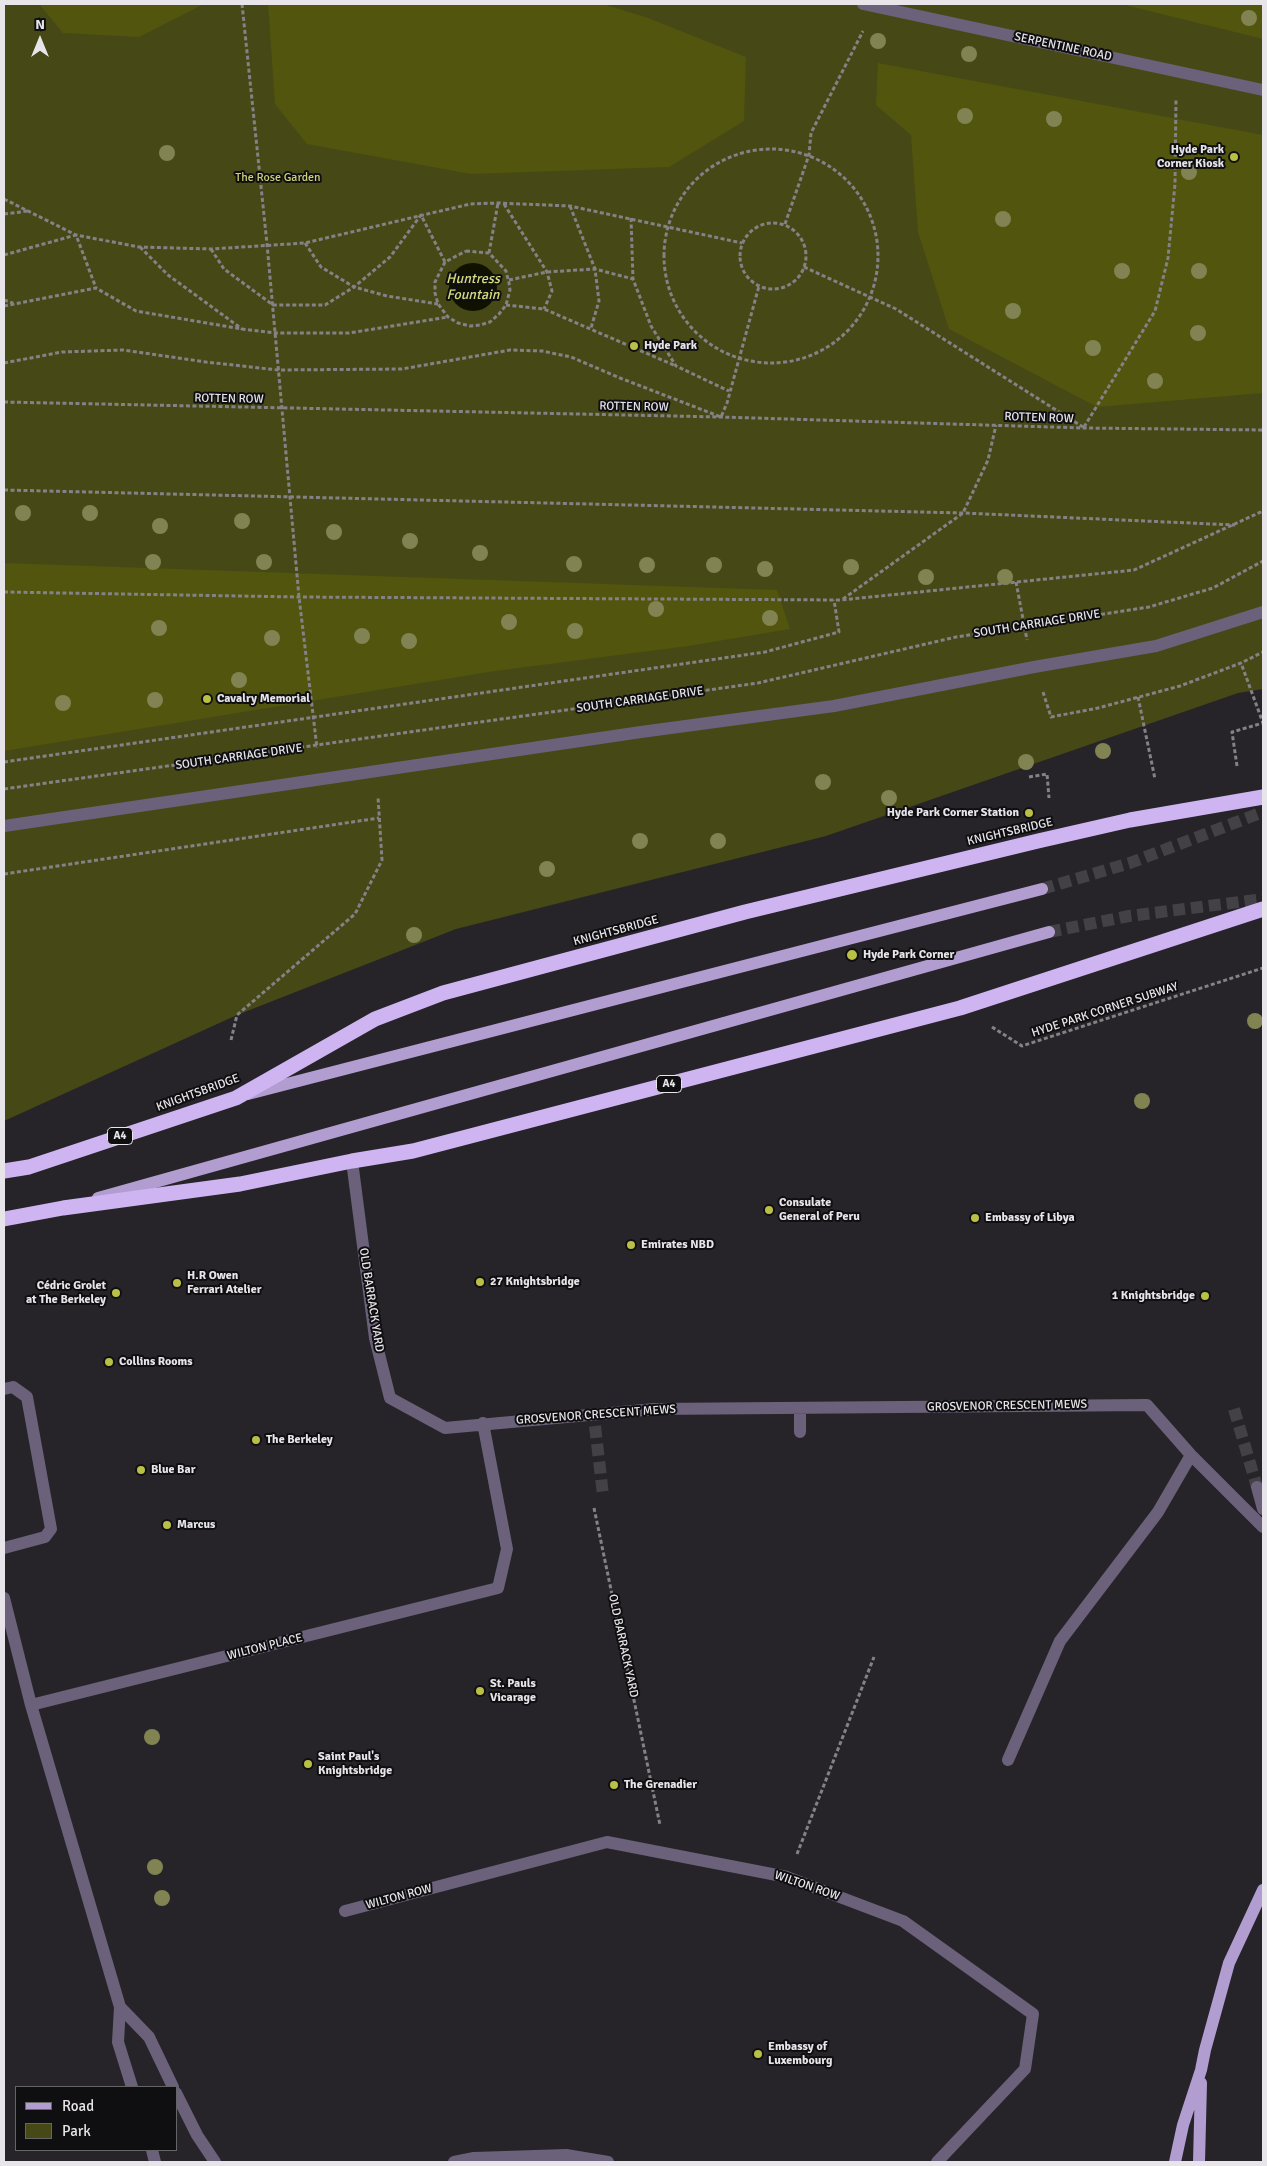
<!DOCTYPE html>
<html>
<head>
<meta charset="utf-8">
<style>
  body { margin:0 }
  #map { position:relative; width:1267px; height:2166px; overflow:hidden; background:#262429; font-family:Signika,sans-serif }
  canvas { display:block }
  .frame { position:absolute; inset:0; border:5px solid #e7e5e9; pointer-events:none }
  .legend { position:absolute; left:15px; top:2086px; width:162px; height:65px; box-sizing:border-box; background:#0f0e10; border:1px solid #656467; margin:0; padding:6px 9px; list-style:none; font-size:15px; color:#e7e5e9 }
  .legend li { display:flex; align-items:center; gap:10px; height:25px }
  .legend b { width:25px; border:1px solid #656467 }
  .north { position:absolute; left:15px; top:15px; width:50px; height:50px; -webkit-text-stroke:4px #0f0e10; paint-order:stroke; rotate:0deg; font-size:14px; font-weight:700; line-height:20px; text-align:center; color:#e7e5e9 }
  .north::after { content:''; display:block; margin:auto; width:18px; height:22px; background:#e7e5e9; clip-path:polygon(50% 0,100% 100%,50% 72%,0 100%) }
</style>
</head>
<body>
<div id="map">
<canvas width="1267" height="2166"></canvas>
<div class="frame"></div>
<ul class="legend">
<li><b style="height:6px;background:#b29dd0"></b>Road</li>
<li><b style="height:14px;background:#464915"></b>Park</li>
</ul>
<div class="north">N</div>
</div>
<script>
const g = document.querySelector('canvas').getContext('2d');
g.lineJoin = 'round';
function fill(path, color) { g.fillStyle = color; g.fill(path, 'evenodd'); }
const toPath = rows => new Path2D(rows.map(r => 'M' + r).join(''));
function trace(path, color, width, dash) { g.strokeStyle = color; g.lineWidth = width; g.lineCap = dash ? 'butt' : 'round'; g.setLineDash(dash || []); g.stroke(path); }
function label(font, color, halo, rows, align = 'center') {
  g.font = font + ' Signika,sans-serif'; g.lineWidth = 4; g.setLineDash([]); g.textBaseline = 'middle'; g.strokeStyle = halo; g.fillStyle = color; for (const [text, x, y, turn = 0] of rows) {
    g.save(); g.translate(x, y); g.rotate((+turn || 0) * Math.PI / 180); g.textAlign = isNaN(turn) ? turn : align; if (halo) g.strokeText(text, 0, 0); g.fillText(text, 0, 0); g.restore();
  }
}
fill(toPath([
  [4,4,1263,4,1263,689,1238,693,826,836,456,929,237,1015,4,1121]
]), '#464915');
fill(toPath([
  [39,4,204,4,139,37,63,33],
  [268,4,603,4,648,18,746,57,744,121,669,167,471,174,307,144,275,104],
  [1121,4,1263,4,1263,39],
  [878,63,1263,135,1263,393,1097,407,949,329,918,232,911,135,876,105],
  [4,563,777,590,790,629,688,646,495,671,4,751]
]), '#51550d');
fill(toPath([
  '449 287a24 24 0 1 1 48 0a24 24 0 1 1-48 0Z'
]), '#101101');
trace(toPath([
  [1234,1409,1257,1487],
  [595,1426,603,1495]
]), '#434146', 12, [12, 6]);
trace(toPath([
  [1042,889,1130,863,1263,812],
  [1049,932,1129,916,1263,899]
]), '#434146', 12, [12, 6]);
trace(toPath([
  [242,4,267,244,299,597,317,748],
  '664 256a107 107 0 1 1 214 0a107 107 0 1 1-214 0Z',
  [4,199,76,235,139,247,211,249,305,243,470,204,498,203,570,206,742,243],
  [504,204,547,272,552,291,544,309],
  [570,206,595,269,599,301,591,328],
  [4,214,28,211],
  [631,218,633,279,651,326,676,366,729,391],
  '740 256a33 33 0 1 1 66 0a33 33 0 1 1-66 0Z',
  [785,224,809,155,811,133,863,31],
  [305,243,321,267,354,287,387,296,438,304],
  [140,247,168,275,242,329],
  [211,249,224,269,273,305,325,305,354,287,390,257,421,215,445,262],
  [466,251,489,253,506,271,509,283,510,290,506,305,499,314,490,322,480,325,470,326,458,323,448,317,438,304,435,293,435,282,445,262,466,251],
  [489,253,498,203],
  [4,255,76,235,96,288],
  [804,267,896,309,1083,427],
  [509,280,547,272,595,269,633,279],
  [4,300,13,303],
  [506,305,544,309,676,366],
  [4,306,96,288,136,311,242,329,275,333,349,333,448,317],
  [4,363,62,352,123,350,206,362,278,370,402,369,510,350,542,351,571,357,620,378,721,417,727,403,759,286],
  [4,402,721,417,1084,428,1263,430],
  [1084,427,1155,311,1168,258,1175,184,1176,98],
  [4,490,963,513,1235,525],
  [1016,582,1027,640],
  [4,592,299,597,841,600,1134,570,1263,511],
  [843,599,963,513,988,460,996,425],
  [1043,692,1051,717,1098,708,1180,686,1241,663,1263,652],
  [1138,697,1155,779],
  [4,762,765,652,839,632,834,600],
  [1237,766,1232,732,1263,723,1241,663],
  [1029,777,1047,774,1049,798],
  [4,789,758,683,956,637,1149,607,1213,588,1263,561],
  [4,874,379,818],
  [992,1027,1022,1046,1263,968],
  [231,1040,237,1015,355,914,382,860,378,797],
  [594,1508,660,1825],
  [797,1854,874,1657]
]), '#848286', 3, [4, 2.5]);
trace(toPath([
  [863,4,1263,90],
  [4,826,641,732,834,706,1034,667,1156,646,1263,612],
  [352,1161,375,1338,390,1398,445,1428,655,1409,1147,1405,1191,1455,1263,1527],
  [4,1389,13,1387,27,1397,51,1529,45,1537,4,1548],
  [800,1408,800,1432],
  [1257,1487,1263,1509],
  [4,1598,31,1705,120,2007,118,2042,132,2087],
  [31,1705,498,1588,507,1549,483,1423],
  [1008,1760,1060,1641,1158,1512,1191,1455],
  [345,1911,607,1842,787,1877,903,1921,1033,2014,1025,2069,937,2162],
  [120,2007,149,2037,173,2087],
  [176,2093,197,2135,215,2162],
  [152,2150,155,2162],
  [454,2162,474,2158,566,2155,608,2162]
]), '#6b617a', 12);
trace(toPath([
  [248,1094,1042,889],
  [98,1198,1049,932],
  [1175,2162,1183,2125,1201,2070,1205,2050,1229,1963,1263,1890],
  [1199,2162,1201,2083]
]), '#b29dd0', 12);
trace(toPath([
  [4,1171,29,1167,236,1098,375,1019,443,993,745,912,1038,841,1130,820,1263,797],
  [4,1219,63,1208,240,1184,352,1161,413,1151,960,1008,1263,909]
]), '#ceb5f2', 15);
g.fillStyle = '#818452';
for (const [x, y] of [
  [1249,18],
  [878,41],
  [969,54],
  [965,116],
  [1054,119],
  [167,153],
  [1189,172],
  [1003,219],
  [1122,271],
  [1199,271],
  [1013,311],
  [1198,333],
  [1093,348],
  [1155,381],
  [23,513],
  [90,513],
  [242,521],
  [160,526],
  [334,532],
  [410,541],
  [480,553],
  [153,562],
  [264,562],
  [574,564],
  [647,565],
  [714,565],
  [851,567],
  [765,569],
  [926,577],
  [1005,577],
  [656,609],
  [770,618],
  [509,622],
  [159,628],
  [575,631],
  [362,636],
  [272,638],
  [409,641],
  [239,680],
  [155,700],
  [63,703],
  [1103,751],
  [1026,762],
  [823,782],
  [889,798],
  [640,841],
  [718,841],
  [547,869],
  [414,935],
  [1255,1021],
  [1142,1101],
  [152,1737],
  [155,1867],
  [162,1898]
]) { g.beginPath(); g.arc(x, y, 8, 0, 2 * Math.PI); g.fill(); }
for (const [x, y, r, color] of [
  [1234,157,5,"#bac046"],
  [634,346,5,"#bac046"],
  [207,699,5,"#bac046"],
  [1029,813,5,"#bac046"],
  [852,955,6,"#bac046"],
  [769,1210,5,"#bac046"],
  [975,1218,5,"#bac046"],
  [631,1245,5,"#bac046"],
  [480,1282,5,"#bac046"],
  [177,1283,5,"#bac046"],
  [116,1293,5,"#bac046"],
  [1205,1296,5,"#bac046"],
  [109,1362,5,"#bac046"],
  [256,1440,5,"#bac046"],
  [141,1470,5,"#bac046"],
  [167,1525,5,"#bac046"],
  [480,1691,5,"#bac046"],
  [308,1764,5,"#bac046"],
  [614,1785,5,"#bac046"],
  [758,2054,5,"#bac046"]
]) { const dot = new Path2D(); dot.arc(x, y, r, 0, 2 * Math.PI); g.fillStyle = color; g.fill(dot); trace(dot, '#0f0e10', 2); }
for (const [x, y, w] of [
  [669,1084,25],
  [120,1136,25]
]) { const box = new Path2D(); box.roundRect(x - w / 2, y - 8.5, w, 17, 4); g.fillStyle = '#0f0e10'; g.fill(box); trace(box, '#e7e5e9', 1); }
label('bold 11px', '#e7e5e9', null, [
  ["A4",669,1084],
  ["A4",120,1136]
]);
label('12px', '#e7e5e9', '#0f0e10', [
  ["SERPENTINE ROAD",1063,47,12],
  ["ROTTEN ROW",229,399,1],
  ["ROTTEN ROW",634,407,1],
  ["ROTTEN ROW",1039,418,2],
  ["SOUTH CARRIAGE DRIVE",1037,624,-9],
  ["SOUTH CARRIAGE DRIVE",640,700,-8],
  ["SOUTH CARRIAGE DRIVE",239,757,-8],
  ["KNIGHTSBRIDGE",1010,832,-13],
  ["KNIGHTSBRIDGE",616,931,-15],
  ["HYDE PARK CORNER SUBWAY",1105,1010,-18],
  ["KNIGHTSBRIDGE",198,1093,-20],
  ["OLD BARRACK YARD",371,1300,81],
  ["GROSVENOR CRESCENT MEWS",1007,1406,-1],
  ["GROSVENOR CRESCENT MEWS",596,1415,-4],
  ["OLD BARRACK YARD",623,1646,78],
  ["WILTON PLACE",265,1647,-14],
  ["WILTON ROW",807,1886,19],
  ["WILTON ROW",399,1897,-15]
]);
label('bold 12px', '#e7e5e9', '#0f0e10', [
  ["Hyde Park",1224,150,"right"],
  ["Corner Kiosk",1224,164,"right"],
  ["Hyde Park",644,346],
  ["Cavalry Memorial",217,699],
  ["Hyde Park Corner Station",1019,813,"right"],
  ["Hyde Park Corner",863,955],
  ["Consulate",779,1203],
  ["General of Peru",779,1217],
  ["Embassy of Libya",985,1218],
  ["Emirates NBD",641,1245],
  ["H.R Owen",187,1276],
  ["Ferrari Atelier",187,1290],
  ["27 Knightsbridge",490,1282],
  ["Cédric Grolet",106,1286,"right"],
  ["at The Berkeley",106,1300,"right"],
  ["1 Knightsbridge",1195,1296,"right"],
  ["Collins Rooms",119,1362],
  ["The Berkeley",266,1440],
  ["Blue Bar",151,1470],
  ["Marcus",177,1525],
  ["St. Pauls",490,1684],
  ["Vicarage",490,1698],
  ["Saint Paul's",318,1757],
  ["Knightsbridge",318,1771],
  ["The Grenadier",624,1785],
  ["Embassy of",768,2047],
  ["Luxembourg",768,2061]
], 'left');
label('12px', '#ccd374', '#0f0e10', [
  ["The Rose Garden",278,178]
]);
label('italic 14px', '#d5dc7c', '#0f0e10', [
  ["Huntress",473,279],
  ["Fountain",473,295]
]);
</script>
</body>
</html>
